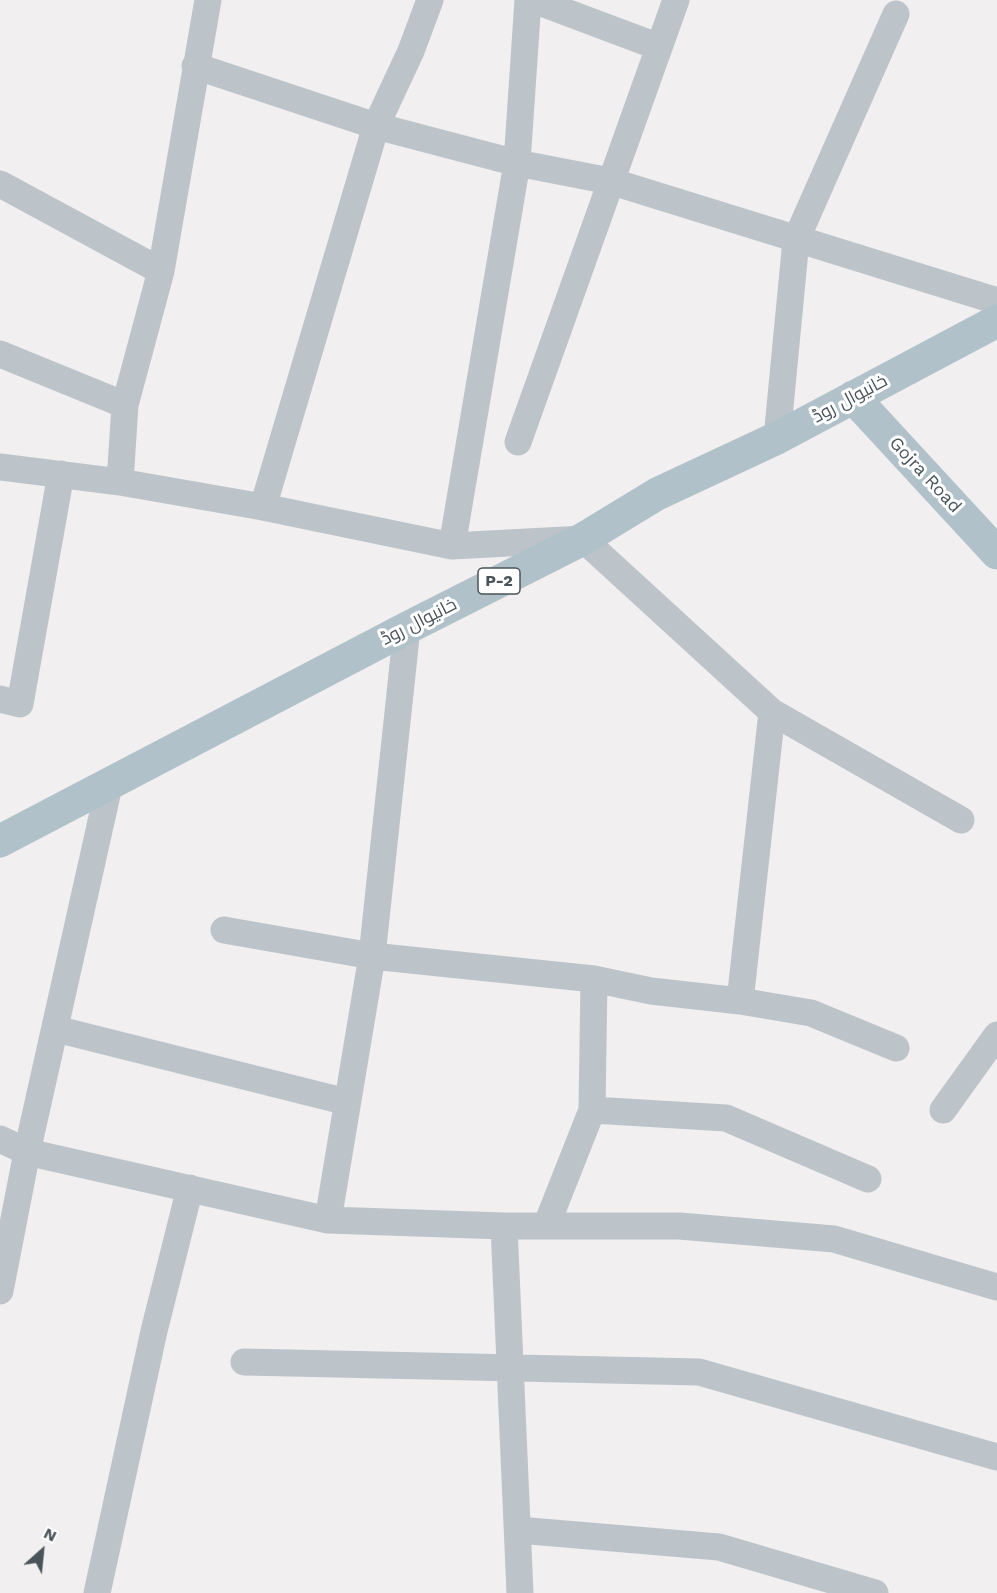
<!DOCTYPE html>
<html>
<head>
<meta charset="utf-8">
<style>
  body { margin:0 }
  #map { position:relative; width:997px; height:1593px; overflow:hidden; background:#f1efef; font-family:"Work Sans",sans-serif }
  canvas { display:block }
  .north { position:absolute; left:12px; top:1521px; width:60px; height:60px; -webkit-text-stroke:4px #fff; paint-order:stroke; rotate:27deg; font-size:16px; font-weight:700; line-height:24px; text-align:center; color:#49545a }
  .north::after { content:''; display:block; margin:auto; width:21px; height:27px; background:#49545a; clip-path:polygon(50% 0,100% 100%,50% 72%,0 100%) }
</style>
</head>
<body>
<div id="map">
<canvas width="997" height="1593"></canvas>
<div class="north">N</div>
</div>
<script>
const g = document.querySelector('canvas').getContext('2d');
g.lineJoin = 'round';
const toPath = rows => new Path2D(rows.map(r => 'M' + r).join(''));
function trace(path, color, width, dash) { g.strokeStyle = color; g.lineWidth = width; g.lineCap = dash ? 'butt' : 'round'; g.setLineDash(dash || []); g.stroke(path); }
function label(font, color, halo, rows, align = 'center') {
  g.font = font + ' "Work Sans",Cairo,sans-serif'; g.lineWidth = 6; g.setLineDash([]); g.textBaseline = 'middle'; g.strokeStyle = halo; g.fillStyle = color; for (const [text, x, y, turn = 0] of rows) {
    g.save(); g.translate(x, y); g.rotate((+turn || 0) * Math.PI / 180); g.textAlign = isNaN(turn) ? turn : align; if (halo) g.strokeText(text, 0, 0); g.fillText(text, 0, 0); g.restore();
  }
}
trace(toPath([
  [534,0,659,47],
  [195,66,376,126,517,163,610,181,997,301],
  [0,184,161,271],
  [0,354,125,405],
  [777,438,796,240,896,14],
  [518,442,676,0],
  [0,467,120,482,263,507,452,546,583,539,772,712,740,1001],
  [120,482,125,405,161,271,208,0],
  [263,507,376,126,411,51,430,0],
  [452,546,517,163,528,0],
  [0,699,20,704,61,474],
  [772,712,961,820],
  [224,930,372,956,594,979,651,991,740,1001,811,1013,896,1048],
  [56,1029,347,1102],
  [592,1110,726,1118,868,1179],
  [943,1110,997,1035],
  [0,1139,27,1152,328,1220,504,1226,679,1226,834,1239,997,1287],
  [328,1220,372,956,407,628],
  [547,1224,592,1110,594,979],
  [504,1226,520,1593],
  [0,1291,27,1152,109,786],
  [244,1362,699,1372,997,1457],
  [518,1530,719,1547,875,1593],
  [97,1593,154,1331,190,1188]
]), '#bcc4ca', 27);
trace(toPath([
  [853,397,997,553],
  [0,841,407,628,583,539,657,494,777,438,997,321]
]), '#b1c1ca', 33);
for (const [x, y, w] of [
  [499,581,42]
]) { const box = new Path2D(); box.roundRect(x - w / 2, y - 13, w, 26, 4.5); g.fillStyle = '#fff'; g.fill(box); trace(box, '#49545a', 1.5); }
label('bold 16px', '#49545a', null, [
  ["P-2",499,581]
]);
label('18px', '#49545a', '#fff', [
  ["خانیوال روڈ",850,399,-28],
  ["Gojra Road",925,475,47],
  ["خانیوال روڈ",419,622,-27]
]);
</script>
</body>
</html>
